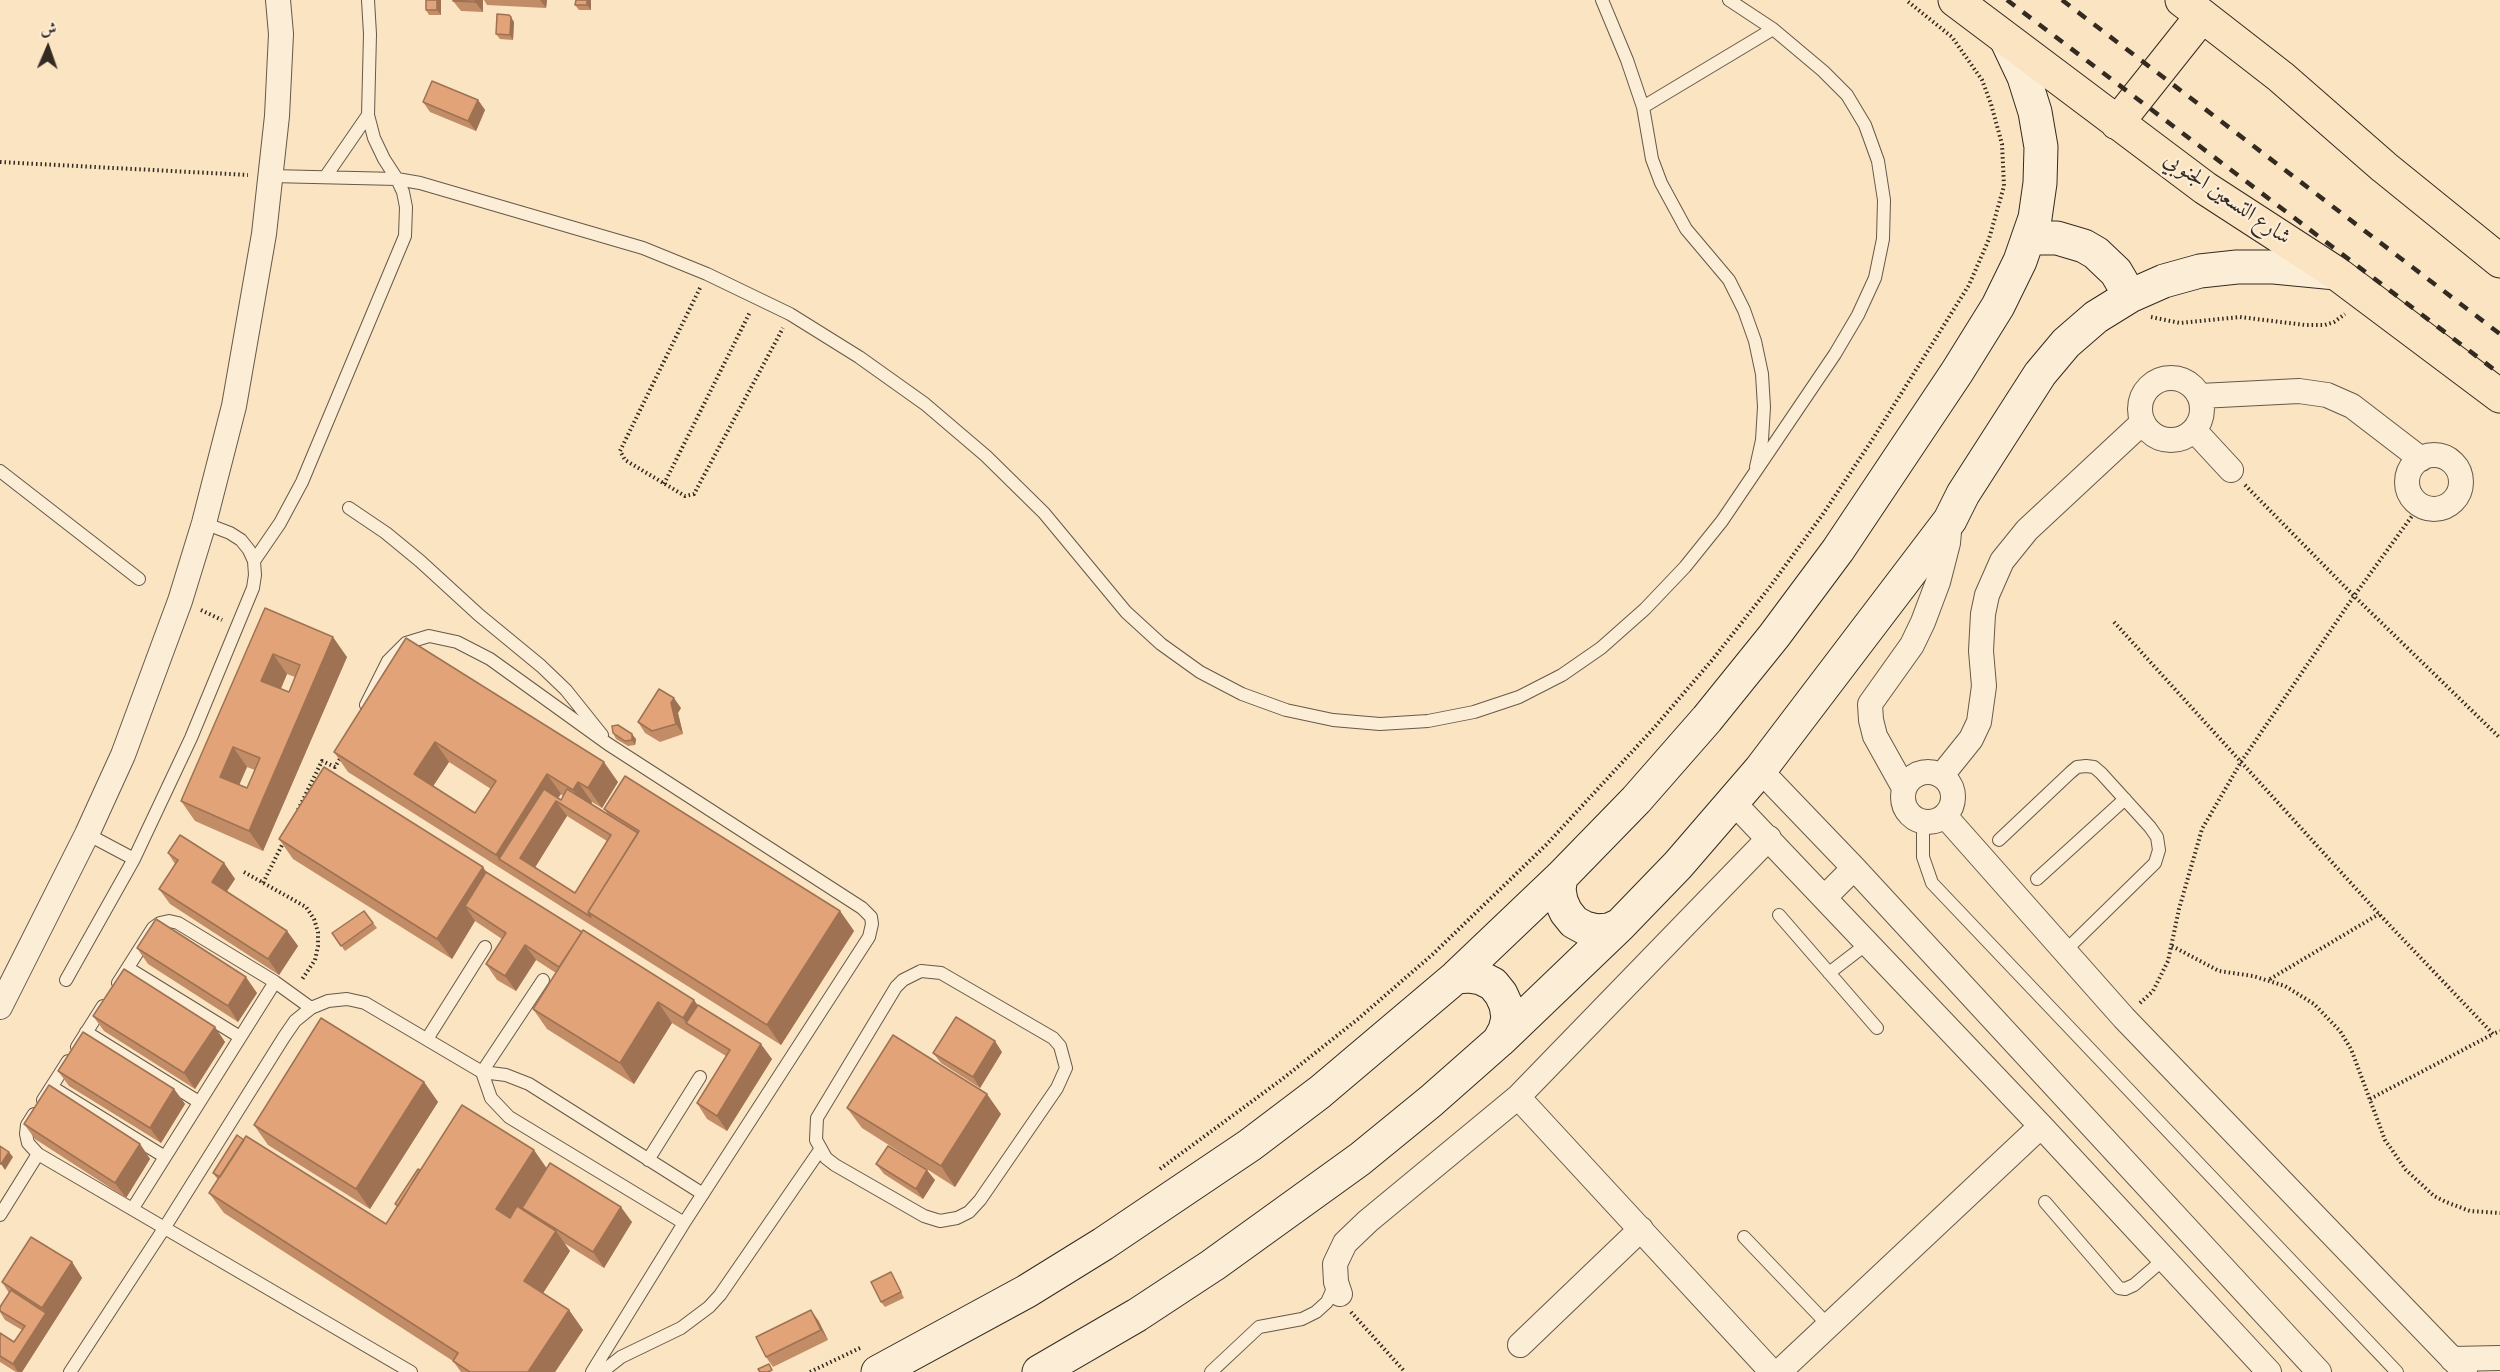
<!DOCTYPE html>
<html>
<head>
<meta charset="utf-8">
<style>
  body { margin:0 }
  #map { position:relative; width:2500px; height:1372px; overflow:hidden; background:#fbe4c2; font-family:Vollkorn,Amiri,serif }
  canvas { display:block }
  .north { position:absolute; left:18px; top:18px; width:60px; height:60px; -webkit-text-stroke:4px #fcedd7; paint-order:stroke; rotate:2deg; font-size:16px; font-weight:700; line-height:24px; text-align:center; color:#332b21 }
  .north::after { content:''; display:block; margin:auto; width:21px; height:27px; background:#332b21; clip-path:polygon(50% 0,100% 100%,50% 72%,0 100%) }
</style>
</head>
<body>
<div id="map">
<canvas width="2500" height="1372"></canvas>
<div class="north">ش</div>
</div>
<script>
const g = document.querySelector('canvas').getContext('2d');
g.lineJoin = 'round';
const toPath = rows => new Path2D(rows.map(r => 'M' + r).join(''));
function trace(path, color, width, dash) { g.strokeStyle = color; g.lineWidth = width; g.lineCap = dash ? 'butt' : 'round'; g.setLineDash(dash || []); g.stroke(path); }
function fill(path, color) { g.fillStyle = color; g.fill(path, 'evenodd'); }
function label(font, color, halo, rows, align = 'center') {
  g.font = font + ' Vollkorn,Amiri,serif'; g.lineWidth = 4.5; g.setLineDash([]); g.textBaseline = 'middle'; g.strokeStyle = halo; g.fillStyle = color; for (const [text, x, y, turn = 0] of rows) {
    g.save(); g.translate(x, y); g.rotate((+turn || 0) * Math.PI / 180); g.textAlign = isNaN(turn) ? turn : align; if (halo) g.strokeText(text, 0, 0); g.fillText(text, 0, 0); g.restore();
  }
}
const service = toPath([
  [1602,0,1627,60,1643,107,1652,159,1661,183,1686,229,1729,280,1744,310,1755,341,1762,374,1764,407,1762,440,1756,467],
  [1643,107,1773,29],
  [271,176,397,179,420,183,643,248,707,274,790,314,859,357,925,404,986,456,1044,513,1126,612,1161,644,1200,672,1242,694,1286,710,1333,720,1380,724,1428,721,1474,712,1519,697,1562,675,1601,648,1645,609,1685,567,1722,521,1835,354,1858,315,1875,278,1883,239,1884,200,1878,161,1865,125,1847,95,1823,71,1773,29,1729,0],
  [326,176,368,115],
  [0,471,139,579],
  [349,508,386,533,420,561,479,615,541,666,566,690,602,735],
  [254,561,280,523,302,482,405,236,406,207,403,192,397,179,384,159,374,138,368,115,370,34,368,0],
  [366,705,388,661,406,643,429,636,457,642,490,659,608,744,862,908,871,917,872,924,869,937,684,1223,592,1372],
  [1923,822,1923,857,1932,883,2397,1372],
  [87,834,134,859],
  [1999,840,2071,772,2077,767,2086,766,2094,767,2101,773,2150,827,2157,837,2159,850,2155,863,2064,952],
  [2037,879,2125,799],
  [1779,915,1877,1028],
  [128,968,240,1037],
  [921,971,941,973,1053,1038,1060,1046,1066,1068,1057,1088,980,1200,969,1212,957,1218,940,1221,924,1216,835,1165,826,1158,816,1140,817,1118,896,987,903,980,921,971],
  [1829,973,1868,943],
  [66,980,134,859,191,738,253,588,255,575,254,561,249,550,241,540,230,533,204,523],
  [118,983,153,928,160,923,169,921,178,923,275,982,311,1008],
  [86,1032,199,1102],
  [427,1039,485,947],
  [77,1047,103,1006],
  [482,1072,491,1098,509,1117,684,1223],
  [482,1072,543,980],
  [52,1087,165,1157],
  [43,1100,68,1061],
  [34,1114,27,1125,26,1134,28,1143,38,1154,411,1372],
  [648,1160,700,1077],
  [2045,1202,2119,1288,2125,1289,2134,1285,2164,1259],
  [133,1208,275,982],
  [0,1215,38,1154],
  [1744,1237,1829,1326],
  [70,1372,165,1227,284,1037,295,1021,311,1008,328,1001,347,999,365,1003,482,1072,506,1075,529,1084,703,1194],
  [602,1372,621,1357,681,1328,709,1307,720,1295,820,1150],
  [1211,1372,1259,1327,1302,1319,1316,1312,1327,1302,1335,1284]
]);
const minor = toPath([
  '2140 409a31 31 0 1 1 62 0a31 31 0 1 1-62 0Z',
  [2200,396,2299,391,2327,395,2352,406,2421,459],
  [2194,430,2231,470],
  '2407 482a27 27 0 1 1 54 0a27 27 0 1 1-54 0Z',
  [1760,770,1854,868,2319,1372],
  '1903 797a25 25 0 1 1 50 0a25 25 0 1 1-50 0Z',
  [1942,775,1971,739,1979,722,1984,686,1981,651,1983,614,1987,595,2002,561,2027,530,2143,422],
  [1904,788,1875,736,1871,720,1870,704,1912,645,1923,622,1938,582,1948,543,1950,521],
  [1733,802,2041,1126,2269,1372],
  [1945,816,2124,1018,2465,1372],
  [1825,897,1854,868],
  [0,1007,87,834,123,755,180,601,204,523,234,406,264,234,277,116,281,34,278,0],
  [1518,1097,1772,1372],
  [1340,1294,1336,1282,1335,1264,1345,1243,1368,1221,1518,1097,1769,838],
  [1520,1345,1641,1229],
  [2452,1359,2500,1358],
  [1779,1372,2041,1126]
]);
const secondary = toPath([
  [2030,238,2057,238,2084,246,2096,253,2116,272,2130,296],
  [1561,877,1559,889,1561,901,1566,912,1574,922,1585,928,1597,931,1609,930,1620,925],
  [1456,977,1469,976,1481,978,1493,984,1501,994,1506,1005,1508,1018,1505,1030,1499,1041],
  [878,1372,1027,1291,1103,1244,1250,1145,1320,1092,1456,977,1561,877,1636,800,1707,719,1774,636,1838,550,1957,372,1998,306,2020,261,2035,218,2040,183,2041,147,2035,112,2024,77,2007,41],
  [1039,1372,1137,1315,1213,1265,1360,1159,1431,1101,1499,1041,1620,925,1678,865,1760,770,1950,520,1963,494,2040,374,2066,343,2096,317,2130,296,2164,281,2200,271,2237,267,2274,267,2336,273]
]);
const primary = toPath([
  [1955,0,2205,188,2336,273,2500,396],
  [2182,0,2281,77,2384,167,2500,261],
  [2117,123,2202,16]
]);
trace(service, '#655949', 14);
trace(minor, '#655949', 26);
trace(secondary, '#332b21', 35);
trace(primary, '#332b21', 35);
trace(toPath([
  [0,162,248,175],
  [700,288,620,451,625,460,685,496,694,494,783,328],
  [2151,317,2180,323,2240,317,2305,325,2325,325,2334,322,2345,314],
  [664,484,750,312],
  [2245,485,2354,596,2500,738],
  [201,610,222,620],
  [2114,622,2379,914,2493,1034,2500,1031],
  [298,810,322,761,335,767,341,757],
  [244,872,306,907,314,919,318,932,318,946,315,960,301,981],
  [263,883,284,841],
  [2172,946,2219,971,2253,976,2285,986,2314,1004,2340,1031,2351,1049,2385,1140,2406,1170,2434,1196,2446,1202,2470,1211,2500,1213],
  [2270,979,2379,914],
  [2140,1003,2153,991,2168,961,2179,909,2202,829,2241,762,2354,596,2420,505],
  [2370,1099,2493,1034],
  [1160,1169,1281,1080,1358,1019,1433,954,1546,845,1653,729,1713,659,1769,588,1823,514,1874,437,1969,285,1989,239,2004,186,2002,144,1991,104,1982,80,1952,37,1906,0],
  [1351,1312,1405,1372],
  [810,1372,862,1347]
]), '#332b21', 4, [1.5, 3]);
trace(service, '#fcedd7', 12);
trace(minor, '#fcedd7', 24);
trace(secondary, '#fcedd7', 33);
trace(primary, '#fbe4c2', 33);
trace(toPath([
  [2007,0,2500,374],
  [2062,0,2500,334]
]), '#332b21', 4.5, [10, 10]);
fill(toPath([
  [426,0,441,0,441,15,429,15,426,10],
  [483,0,483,12,461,11,453,1],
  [484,0,547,0,546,8,487,5],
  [576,0,591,0,591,10,579,10,575,5],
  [514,22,513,40,500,39,496,34],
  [478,100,485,110,476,131,430,112,423,102],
  [265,608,347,657,263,851,195,821,181,801],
  [287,674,295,677,289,692,281,689],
  [247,767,255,770,247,788,239,785],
  [406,638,618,782,602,808,592,802,591,804,608,814,604,809,840,911,854,931,781,1045,348,772,334,752],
  [449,762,491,789,475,813,433,786],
  [561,794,563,796,561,800,558,798],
  [567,816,607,841,575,893,535,867],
  [681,708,678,713,683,734,660,742,645,733,638,722],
  [613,733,636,739,635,745,628,746,616,739],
  [279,839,486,872,698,1005,772,1059,727,1131,707,1119,697,1103,726,1056,672,1023,634,1084,547,1029,533,1009,556,973,536,960,516,991,497,980,486,964,502,939,475,921,452,959,293,859],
  [168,853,224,863,235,879,227,891,287,931,298,946,279,975,170,904,159,889,175,864],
  [364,911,377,928,345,951,332,933],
  [137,948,257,993,238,1022,148,964],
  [93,1016,215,1027,225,1042,195,1089,104,1031],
  [1002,1052,980,1088,941,1063,933,1053],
  [58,1071,174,1089,185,1104,161,1143,69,1086],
  [424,1082,438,1102,370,1209,268,1145,254,1125],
  [847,1108,1001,1114,955,1187,862,1128],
  [24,1124,140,1144,150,1159,126,1198,35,1139],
  [876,1164,935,1180,923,1199,884,1174],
  [547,1169,632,1222,604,1268,564,1243,570,1251,543,1293,569,1310,583,1330,555,1372,461,1372,453,1361,224,1213,209,1193,218,1180,213,1173,386,1224,397,1207,395,1204,421,1170],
  [72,1262,82,1278,22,1372,16,1372,0,1362,0,1333,14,1342,22,1330,5,1320,0,1312,0,1307,9,1293,2,1282],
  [891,1272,894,1277,904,1298,885,1307,881,1302],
  [818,1320,828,1340,773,1367,766,1357]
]), '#c28c66');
fill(toPath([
  [437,0,441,0,441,15,437,10],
  [475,0,483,0,483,12,475,2],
  [540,0,547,0,546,8],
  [587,0,591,0,591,10,587,5],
  [511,17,514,22,513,40,510,35],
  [478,100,485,110,476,131,468,121],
  [333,637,347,657,263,851,249,831],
  [273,654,287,674,275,701,261,681],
  [674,698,681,708,678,713,683,734,676,724,671,703],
  [632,734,636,739,635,745,632,740],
  [435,742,449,762,428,794,414,774],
  [233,747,247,767,234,797,220,777],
  [604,762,618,782,602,808,588,788],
  [547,774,561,794,556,801,567,816,531,874,499,859,496,855],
  [578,782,592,802,587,810,573,790],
  [224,863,235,879,223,897,212,882],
  [483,867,497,887,465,906,475,921,452,959,437,939],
  [840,911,854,931,781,1045,767,1025],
  [287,931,298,946,279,975,268,959],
  [525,945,536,960,516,991,505,976],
  [246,977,257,993,238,1022,228,1006],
  [694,1000,709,1020,686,1023,683,1018],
  [658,1002,672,1023,634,1084,620,1063],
  [215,1027,225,1042,195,1089,184,1073],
  [995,1041,1002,1052,980,1088,973,1077],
  [761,1044,772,1059,727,1131,717,1116],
  [424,1082,438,1102,370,1209,356,1189],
  [174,1089,185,1104,161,1143,150,1128],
  [987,1094,1001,1114,955,1187,941,1166],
  [140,1144,150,1159,126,1198,115,1183],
  [534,1150,548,1170,510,1230,496,1209],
  [9,1152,13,1157,5,1170,1,1164],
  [927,1170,935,1180,923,1199,916,1189],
  [621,1207,632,1222,604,1268,593,1252],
  [556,1231,570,1251,538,1301,524,1281],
  [72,1262,82,1278,22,1372,18,1372,13,1364,46,1313,42,1308],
  [569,1310,583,1330,555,1372,528,1372],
  [811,1310,818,1320,828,1340,821,1330]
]), '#9e7253');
const building = toPath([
  [426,0,437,0,437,10,426,10,426,0],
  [453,0,475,0,475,2,453,1,453,0],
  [576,0,587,0,587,5,575,5,576,0],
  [497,14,509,15,511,17,510,35,496,34,497,14],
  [432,81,478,100,468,121,423,102,432,81],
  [265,608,333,637,249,831,181,801,265,608],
  [273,654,300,665,289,692,261,681,273,654],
  [233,747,260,758,247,788,220,777,233,747],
  [406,638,604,762,588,788,578,782,573,790,547,774,496,855,334,752,406,638],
  [435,742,496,781,475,813,414,774,435,742],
  [659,689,674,698,671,703,676,724,652,731,638,722,659,689],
  [618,725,632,734,632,740,625,741,613,733,612,726,618,725],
  [324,767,483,867,437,939,279,839,324,767],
  [625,776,840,911,767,1025,588,912,639,831,604,809,625,776],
  [544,789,561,800,567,789,638,833,588,912,591,917,499,859,544,789],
  [556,801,611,835,575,893,520,858,556,801],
  [180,835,224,863,212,882,287,931,268,959,159,889,178,860,168,853,180,835],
  [486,872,582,932,559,967,525,945,505,976,486,964,506,933,465,906,486,872],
  [364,911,373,923,341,946,332,933,364,911],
  [156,919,246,977,228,1006,137,948,156,919],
  [583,930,694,1000,683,1018,658,1002,620,1063,533,1009,583,930],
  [124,969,215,1027,184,1073,93,1016,124,969],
  [698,1005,761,1044,717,1116,697,1103,730,1050,686,1023,698,1005],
  [956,1017,995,1041,973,1077,933,1053,956,1017],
  [321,1018,424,1082,356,1189,254,1125,321,1018],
  [83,1032,174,1089,150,1128,58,1071,83,1032],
  [893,1035,987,1094,941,1166,847,1108,893,1035],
  [49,1085,140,1144,115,1183,24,1124,49,1085],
  [462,1105,534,1150,496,1209,510,1218,517,1206,556,1231,524,1281,569,1310,528,1372,470,1372,453,1361,458,1353,209,1193,246,1136,386,1224,462,1105],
  [237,1135,244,1140,220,1177,213,1173,237,1135],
  [0,1146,9,1152,1,1164,0,1164,0,1146],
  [888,1146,927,1170,916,1189,876,1164,888,1146],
  [550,1163,621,1207,593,1252,522,1208,550,1163],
  [418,1169,420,1170,398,1206,395,1204,418,1169],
  [31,1237,72,1262,42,1308,2,1282,31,1237],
  [891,1272,901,1292,881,1302,871,1282,891,1272],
  [11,1290,46,1313,13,1364,0,1356,0,1333,14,1342,25,1326,0,1311,0,1307,11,1290],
  [811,1310,821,1330,766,1357,756,1337,811,1310],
  [769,1364,772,1370,768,1372,760,1372,758,1369,769,1364]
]);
fill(building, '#e1a377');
trace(building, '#9e7253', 1.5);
label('22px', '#332b21', '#fcedd7', [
  ["شارع التسعين الجنوبي",2226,200,34]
]);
</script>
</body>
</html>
